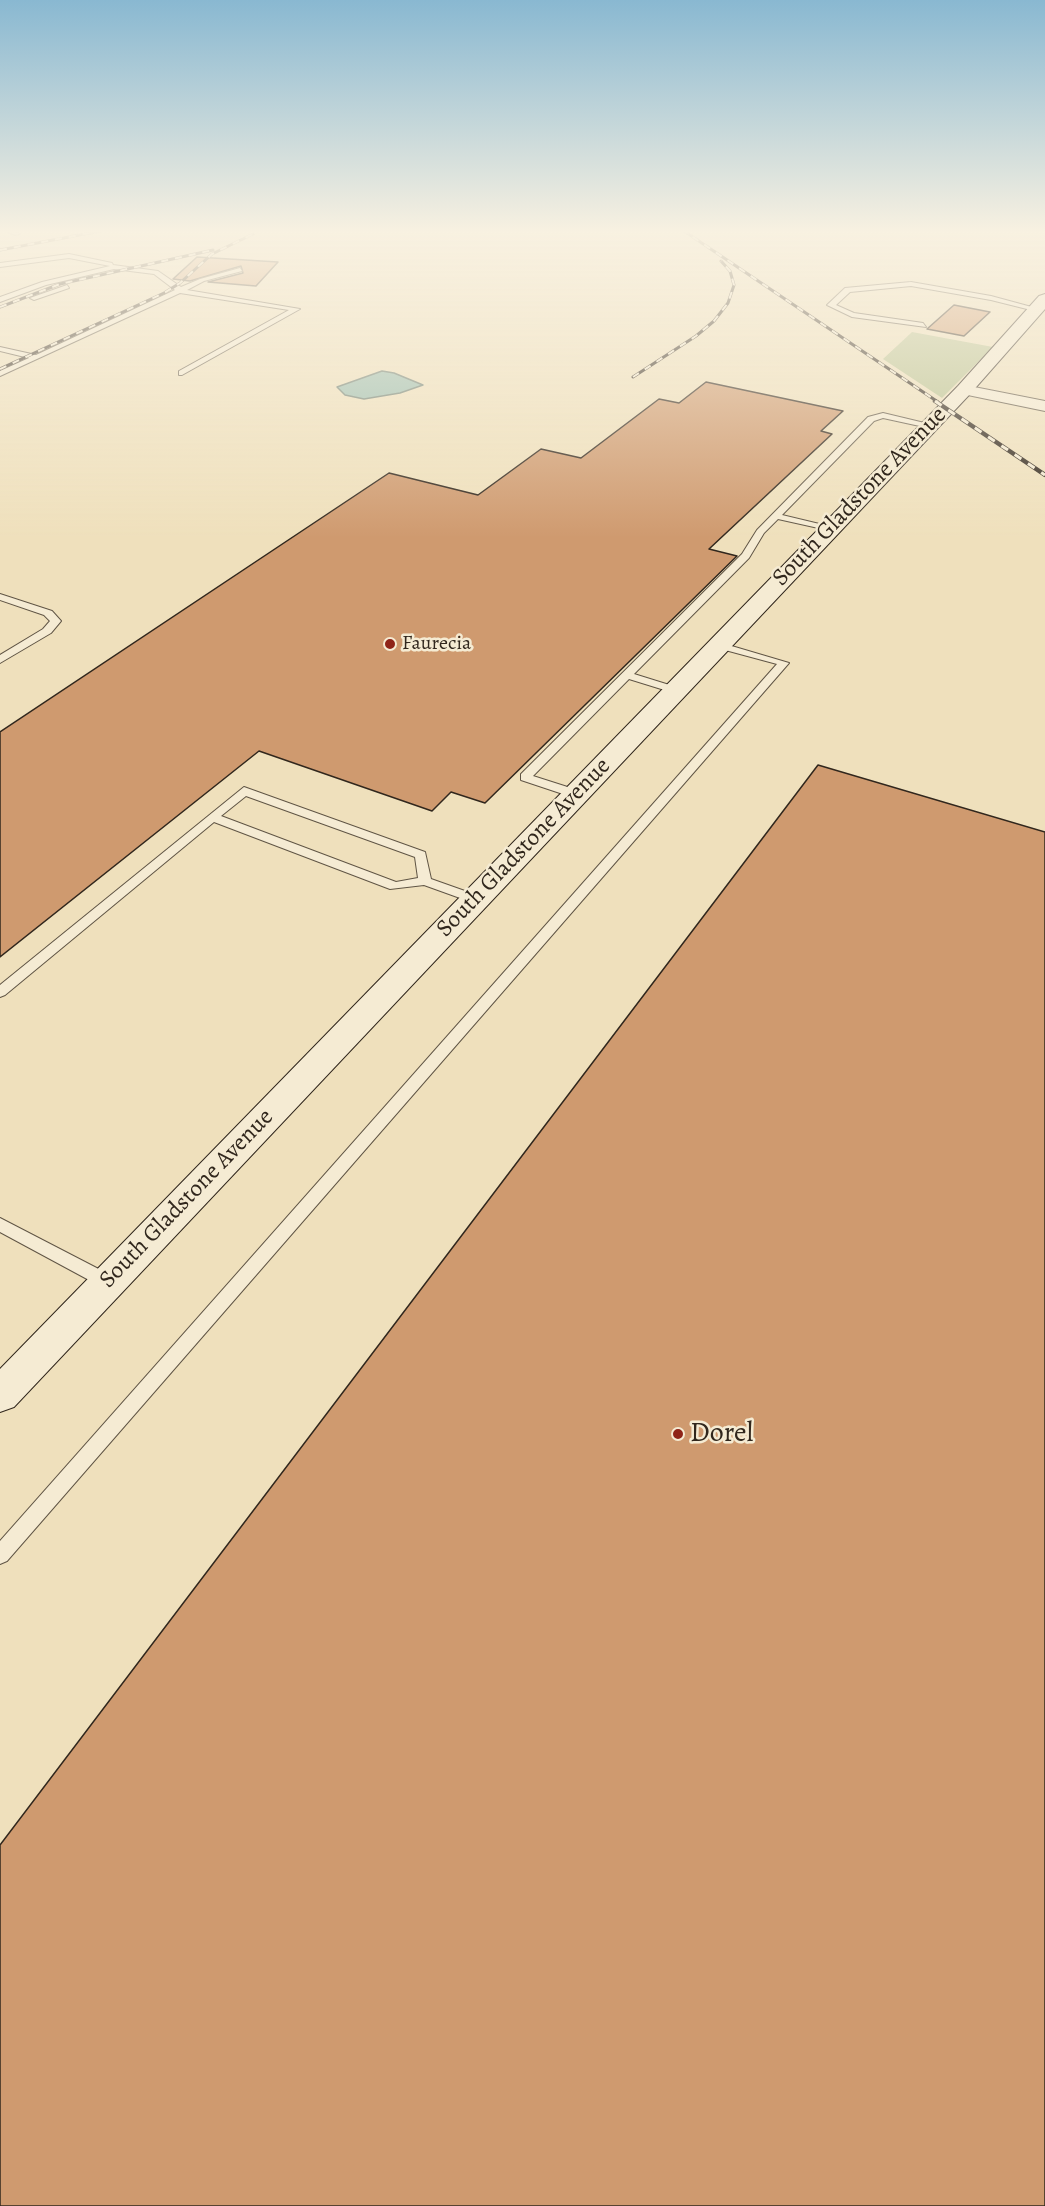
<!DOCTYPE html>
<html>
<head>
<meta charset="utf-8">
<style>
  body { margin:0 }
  canvas { display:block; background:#efe0bc }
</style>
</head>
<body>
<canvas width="1045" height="2206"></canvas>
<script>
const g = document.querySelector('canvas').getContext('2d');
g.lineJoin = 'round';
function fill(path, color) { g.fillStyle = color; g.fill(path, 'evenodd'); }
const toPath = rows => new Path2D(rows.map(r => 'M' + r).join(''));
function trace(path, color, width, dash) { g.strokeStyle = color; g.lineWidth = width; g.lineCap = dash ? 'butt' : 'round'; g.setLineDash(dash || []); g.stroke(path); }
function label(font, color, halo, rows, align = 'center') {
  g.font = font + ' Alegreya,serif'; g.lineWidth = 5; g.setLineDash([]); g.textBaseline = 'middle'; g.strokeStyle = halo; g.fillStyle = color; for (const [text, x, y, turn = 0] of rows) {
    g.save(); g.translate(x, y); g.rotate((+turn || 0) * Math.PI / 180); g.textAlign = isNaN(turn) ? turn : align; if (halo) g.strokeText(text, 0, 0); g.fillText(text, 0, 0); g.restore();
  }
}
fill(toPath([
  [912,332,993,347,942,398,883,359]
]), '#b9c291');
const water = toPath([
  [382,371,394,373,423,385,400,393,364,399,345,395,337,387,382,371]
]);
fill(water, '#9abdaf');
trace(water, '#708175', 1.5);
const building = toPath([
  [197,257,278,262,256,286,208,282,243,273,241,266,190,281,173,279,197,257],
  [954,305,990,312,964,336,927,329,954,305],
  [706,382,843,411,821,431,832,434,709,549,737,556,485,803,451,792,432,811,259,751,0,957,0,732,389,473,478,495,541,449,581,458,659,399,679,403,706,382],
  [818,765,1045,832,1045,2206,0,2206,0,1845,818,765]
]);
fill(building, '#cf9a6f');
trace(building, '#31271d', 1.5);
const lane = toPath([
  [2,229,12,229,20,234,15,235,2,229],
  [69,254,112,263,113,265,158,271,181,287,200,279,240,268,242,271,204,281,187,290,300,309,182,375,179,375,179,371,289,310,180,293,0,376,0,371,29,358,0,351,0,347,36,355,175,290,154,274,114,269,46,285,0,302,0,297,42,282,110,266,69,258,0,267,0,263,69,254],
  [911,282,991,296,1039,309,1035,311,991,300,911,286,850,292,836,305,854,313,923,323,926,327,852,317,827,305,845,288,911,282],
  [67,285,69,288,34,300,30,298,67,285],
  [883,413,933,425,929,428,883,418,874,421,782,515,832,527,832,531,778,519,764,533,749,558,634,674,679,688,679,692,671,692,629,679,533,776,580,791,580,797,572,797,521,780,521,774,742,554,757,530,868,417,883,413],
  [0,594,52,611,61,621,51,633,0,663,0,655,43,629,50,621,44,615,0,600,0,594],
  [718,642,789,663,7,1561,0,1564,0,1541,777,664,714,647,713,645,718,642],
  [244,787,425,852,431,879,479,896,481,899,474,903,424,885,390,889,214,822,5,995,0,997,0,985,244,787],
  [246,796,415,857,418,878,396,882,221,816,246,796],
  [0,1218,114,1277,116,1282,114,1287,108,1289,102,1287,0,1232,0,1218]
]);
const street = toPath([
  [964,385,1045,401,1045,411,958,393,956,390,958,387,964,385]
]);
const secondary = toPath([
  [1045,294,1045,309,970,394,14,1407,0,1412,0,1369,958,386,1039,296,1045,294]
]);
trace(lane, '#605545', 2);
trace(street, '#605545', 2);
trace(secondary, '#31271d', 2);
fill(lane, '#f5ebd3');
fill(street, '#f5ebd3');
fill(secondary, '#f5ebd3');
const railFar1 = toPath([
  [681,229,938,402],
  [0,250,111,229],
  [0,307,60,284,213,250],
  [0,369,164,293,180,283,212,254,253,234],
  [633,377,696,336,714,321,728,303,734,285,730,271,721,261]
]);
const rail = toPath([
  [935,401,1045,475]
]);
trace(railFar1, '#31271d', 3);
trace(rail, '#31271d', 4.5);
trace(railFar1, '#f5ebd3', 2, [7]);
trace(rail, '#f5ebd3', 3, [8]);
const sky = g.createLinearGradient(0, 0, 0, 538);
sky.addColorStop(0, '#89b8d1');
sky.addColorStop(0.43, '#f8f1e1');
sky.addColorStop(1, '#f8f1e100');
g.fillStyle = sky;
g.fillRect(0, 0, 1045, 538);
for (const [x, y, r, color] of [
  [390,644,6,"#8f2418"],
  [678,1434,6,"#8f2418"]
]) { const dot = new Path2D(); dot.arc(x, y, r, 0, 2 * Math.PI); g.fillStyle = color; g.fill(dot); trace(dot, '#f5ebd3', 2); }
label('20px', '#31271d', '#f5ebd3', [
  ["Faurecia",402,644]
], 'left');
label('24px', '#31271d', '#f5ebd3', [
  ["South Gladstone Avenue",860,497,-46],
  ["South Gladstone Avenue",524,848,-46],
  ["South Gladstone Avenue",187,1199,-46]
]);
label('28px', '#31271d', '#f5ebd3', [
  ["Dorel",690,1434]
], 'left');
</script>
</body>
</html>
